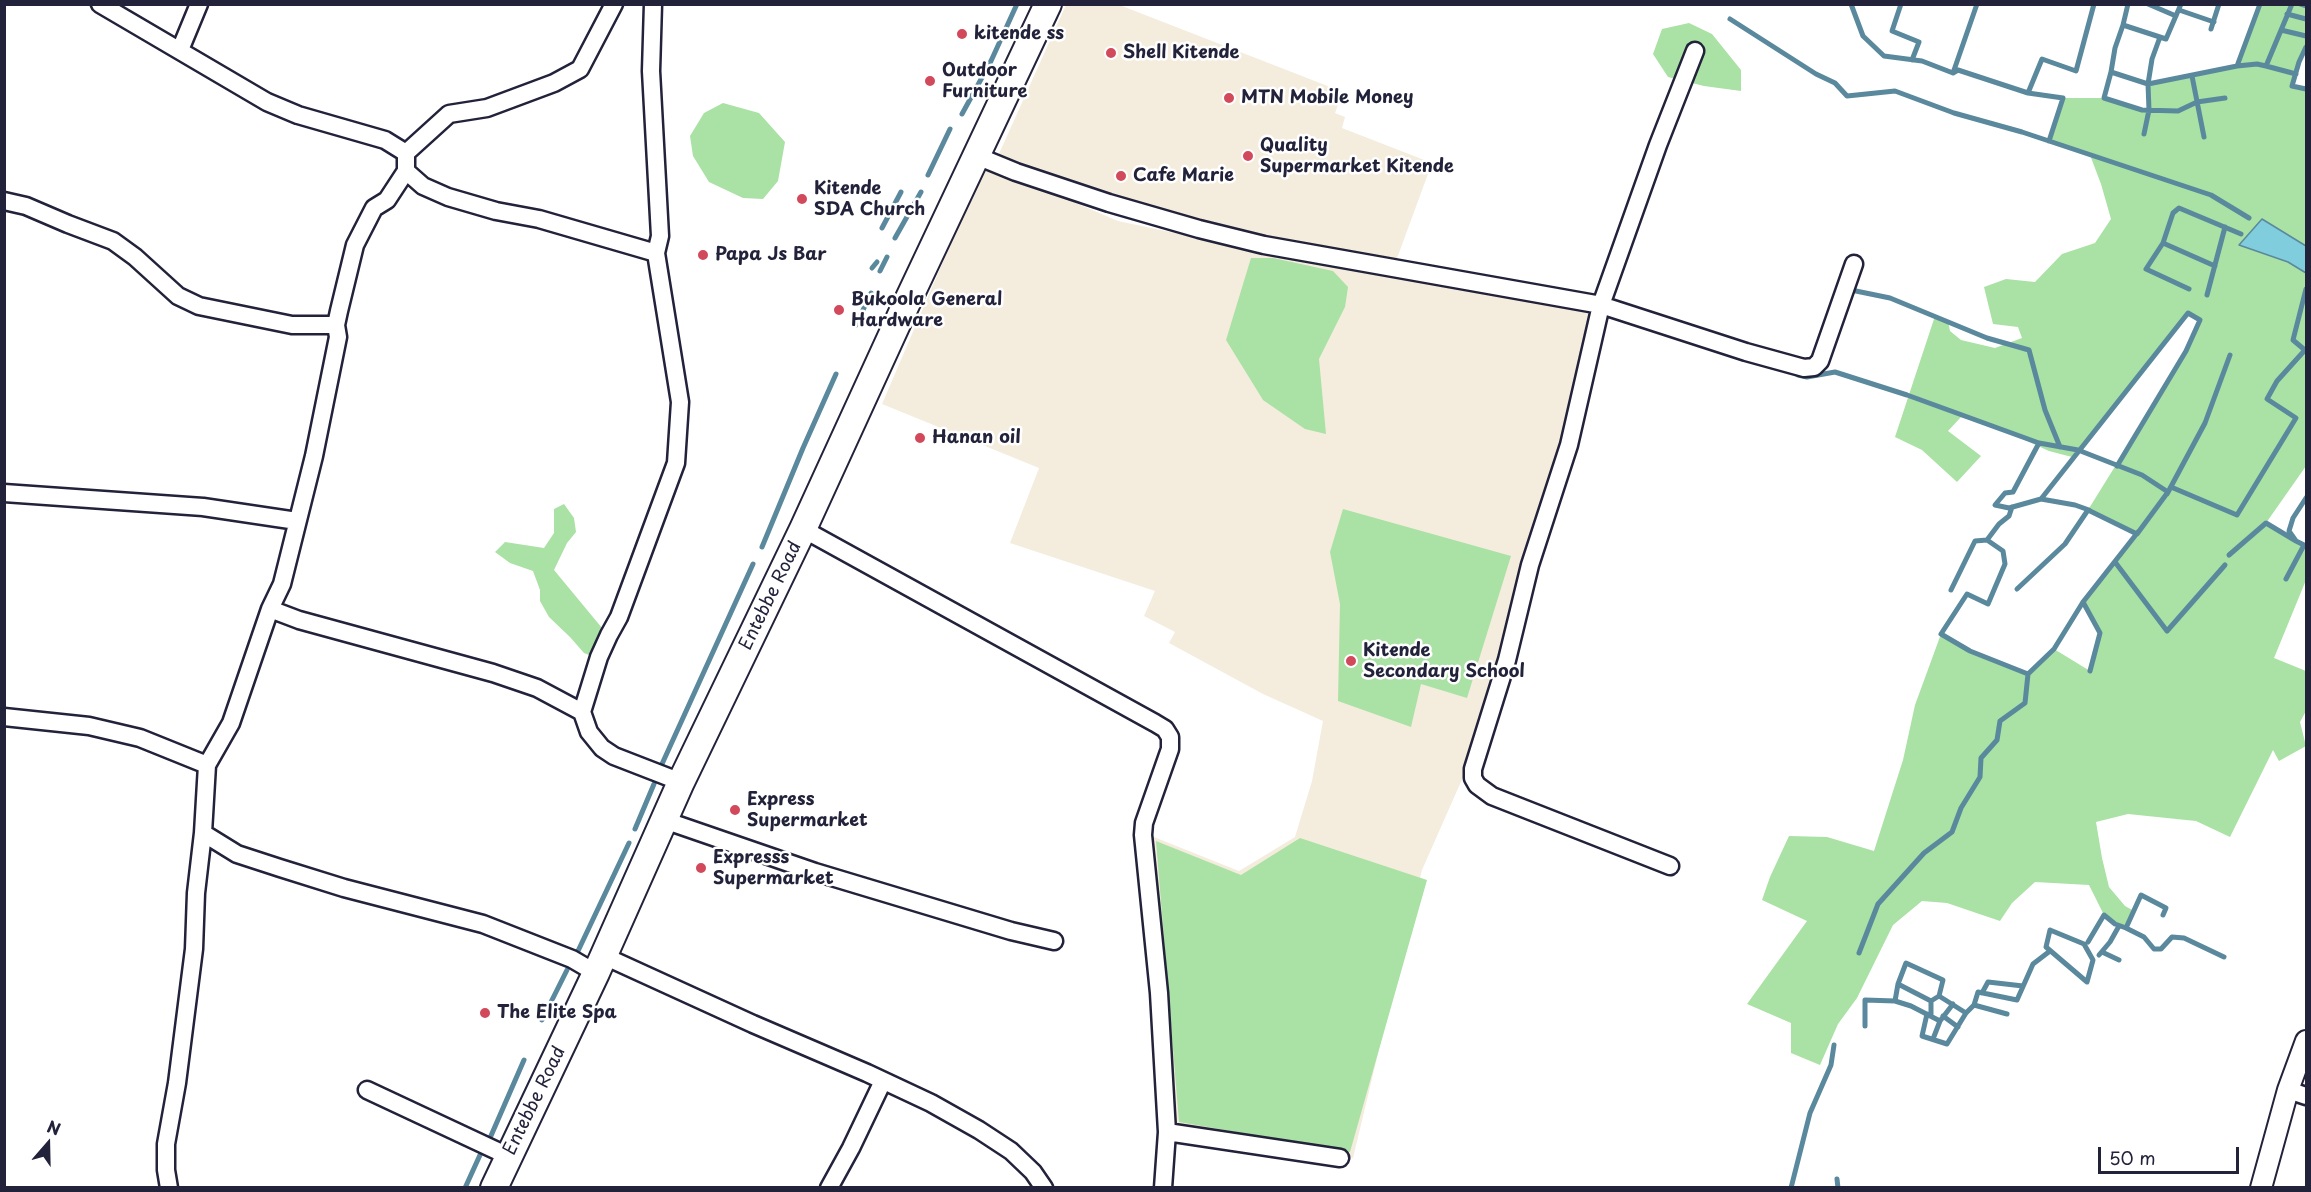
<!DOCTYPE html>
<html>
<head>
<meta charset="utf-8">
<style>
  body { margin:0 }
  #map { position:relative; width:2311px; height:1192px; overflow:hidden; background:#fff; font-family:"Playpen Sans",sans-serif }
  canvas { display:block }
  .frame { position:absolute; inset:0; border:6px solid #22223b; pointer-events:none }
  .north { position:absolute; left:18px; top:1114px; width:60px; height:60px; -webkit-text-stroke:4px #fff; paint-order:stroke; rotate:20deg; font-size:16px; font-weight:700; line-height:24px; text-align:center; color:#22223b }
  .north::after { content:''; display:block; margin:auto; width:21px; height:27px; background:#22223b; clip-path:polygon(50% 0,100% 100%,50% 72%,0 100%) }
  .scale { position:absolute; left:2098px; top:1147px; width:141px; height:27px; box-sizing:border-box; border:3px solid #22223b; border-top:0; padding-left:8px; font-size:18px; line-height:21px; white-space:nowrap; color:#22223b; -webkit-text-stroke:4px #fff; paint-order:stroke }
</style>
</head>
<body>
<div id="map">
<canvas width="2311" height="1192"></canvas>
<div class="frame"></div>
<div class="north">N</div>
<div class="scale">50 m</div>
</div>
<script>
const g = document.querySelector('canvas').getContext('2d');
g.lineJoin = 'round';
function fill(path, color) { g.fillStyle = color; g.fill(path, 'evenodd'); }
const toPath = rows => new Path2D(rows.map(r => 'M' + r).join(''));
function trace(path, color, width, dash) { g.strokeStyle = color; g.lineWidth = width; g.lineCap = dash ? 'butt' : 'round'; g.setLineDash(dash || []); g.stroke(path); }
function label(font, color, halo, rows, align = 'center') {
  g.font = font + ' "Playpen Sans",sans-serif'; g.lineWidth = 5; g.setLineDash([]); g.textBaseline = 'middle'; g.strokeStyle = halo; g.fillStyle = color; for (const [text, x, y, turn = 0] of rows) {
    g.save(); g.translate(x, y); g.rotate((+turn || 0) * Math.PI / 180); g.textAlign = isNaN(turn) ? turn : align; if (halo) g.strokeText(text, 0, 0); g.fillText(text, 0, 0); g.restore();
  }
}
fill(toPath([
  [1117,4,1343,92,1335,113,1345,117,1342,128,1432,163,1396,261,1205,226,998,156,1066,5],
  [986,171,1022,180,1118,221,1326,265,1448,284,1581,309,1589,312,1593,324,1519,582,1496,678,1475,750,1422,870,1353,1158,1176,1127,1149,835,1239,871,1295,837,1312,781,1323,721,1263,694,1169,643,1175,632,1144,616,1155,591,1010,543,1039,468,882,404,972,194]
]), '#f4edde');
fill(toPath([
  [2260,5,2292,5,2278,38,2294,5,2306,5,2306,47,2299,62,2292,86,2306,89,2306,246,2262,219,2239,245,2288,262,2306,273,2306,466,2266,523,2306,546,2306,580,2274,658,2306,671,2306,711,2300,722,2306,746,2279,761,2273,750,2230,837,2196,821,2128,814,2096,822,2102,858,2109,887,2125,906,2134,911,2126,928,2119,926,2104,915,2089,885,2035,882,2012,903,2000,921,1947,903,1922,901,1893,925,1857,998,1838,1024,1820,1065,1791,1053,1791,1023,1747,1004,1807,921,1762,900,1770,877,1789,836,1827,837,1874,851,1903,760,1915,705,1941,634,1970,651,2028,674,2054,649,2090,671,2100,633,2083,602,2137,534,2088,510,2186,352,2200,320,2188,313,2072,457,2049,451,2005,431,1961,417,1948,431,1981,456,1957,482,1922,450,1895,437,1935,316,1948,321,1950,331,1961,340,1995,348,2022,338,2018,327,1993,324,1984,287,2006,279,2035,282,2062,254,2095,243,2111,219,2101,184,2090,155,2049,141,2063,98,2104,98,2148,110,2148,84,2247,66,2237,66],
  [1689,23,1712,34,1741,70,1741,91,1704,86,1668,77,1653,54,1662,29],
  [723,103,759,113,785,142,778,181,763,199,743,198,709,182,693,156,690,136,704,113],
  [1251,258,1273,258,1333,271,1348,287,1345,307,1319,359,1326,434,1305,429,1263,400,1226,340],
  [564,504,574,518,576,532,567,543,554,570,602,628,599,649,594,657,584,653,570,637,549,617,540,601,540,590,533,571,510,563,495,552,505,542,544,548,554,533,554,509],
  [1343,509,1511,556,1467,698,1421,684,1411,727,1338,701,1340,604,1330,552],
  [1300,838,1427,880,1350,1152,1179,1122,1156,841,1241,875]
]), '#aae1a4');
const water = toPath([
  [2262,219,2306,246,2306,273,2288,262,2239,245,2262,219]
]);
fill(water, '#80cdde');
trace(water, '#5a899d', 1.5);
trace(toPath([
  [1851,4,1863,36,1884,56,1922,61,1953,73,1958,70,2028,93,2063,98,2049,141],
  [1901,4,1892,31,1919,42,1912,60],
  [2128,4,2123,25,2166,39,2181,4],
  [2148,4,2176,16],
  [2260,4,2237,66,2257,64,2266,66],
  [2292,4,2266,66,2296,74],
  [2300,4,2306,6],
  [2179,10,2214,22],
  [2287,14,2306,19],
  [1730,19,1816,74,1835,83,1847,96,1895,91,1954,113,2022,132,2211,195,2249,218],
  [2123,25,2115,48,2111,72,2104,98,2142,110,2178,111,2197,102,2225,98],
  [2211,29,2219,4],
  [2281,30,2306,36],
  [2306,47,2299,62,2292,86,2306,89],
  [2111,72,2148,84,2237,66],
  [1953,73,1977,4],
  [2192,76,2204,137],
  [2028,93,2042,59,2076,71,2094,4],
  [962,114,991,61,1017,4],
  [2144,134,2149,110,2148,84,2152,59,2160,37],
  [928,175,950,129],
  [882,228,901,192],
  [895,238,921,192],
  [2163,243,2215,266],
  [872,268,877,262],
  [880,271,887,257],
  [2189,289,2146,269,2163,243,2173,213,2179,208,2241,234],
  [2306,289,2293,340,2306,351],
  [1851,290,1890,298,1987,338,2029,350,2045,410,2060,447],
  [2207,295,2225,227],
  [856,325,871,293],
  [1798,375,1807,377,1835,372,1907,395,2039,443,2078,450,2142,475,2168,492,2137,534,2088,510,2065,544,2017,589],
  [2039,443,2013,492,2005,493,1995,505,2009,508,2041,499,2075,505,2089,510],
  [2171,487,2237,515,2296,418,2267,399,2277,381,2305,350],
  [2167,494,2205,423,2230,355],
  [2306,498,2293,518,2289,531,2296,541,2306,546],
  [2041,499,2188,313,2200,320,2186,351,2117,466],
  [1987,540,2003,551,2005,564,1988,604,1967,594,1941,634,1970,651,2028,674],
  [762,547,803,448,836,374],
  [2229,555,2266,523,2296,541],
  [2115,562,2167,631,2225,565],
  [2286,579,2304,545],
  [1951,590,1975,541,1987,540,1999,524,2009,516,2012,507],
  [2083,602,2100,633,2090,671],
  [662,764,753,564],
  [635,829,654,784],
  [2126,928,2141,895,2166,908,2163,915],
  [2050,930,2084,944,2093,960,2087,982,2046,947,2050,930],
  [2088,942,2104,915,2115,924,2126,928,2144,937,2154,949,2161,949,2172,937,2184,938,2224,957],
  [578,951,629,843],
  [2102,952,2119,960],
  [1859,953,1878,904,1924,853,1952,832,1961,808,1980,777,1981,758,1997,740,2000,721,2025,703,2028,674,2054,649,2083,602,2138,532],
  [2099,955,2110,942,2119,926],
  [1898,984,1906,963,1943,980,1939,996,1931,1001,1931,1016],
  [1982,993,1988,982,2023,986],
  [1939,996,1966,1013,1974,1005],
  [1895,1001,1898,984,1931,1001],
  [1927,1014,1922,1036,1947,1044,1966,1013],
  [2007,1014,1974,1005,1978,992,2017,1000,2033,964,2050,951],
  [1943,1016,1958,1027],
  [542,1020,567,970],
  [1865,1026,1865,1000,1895,1001,1911,1006,1940,1021],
  [1933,1039,1940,1021,1953,1004],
  [490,1138,524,1060],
  [1837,1179,1838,1188],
  [465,1188,480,1155],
  [1791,1188,1810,1113,1831,1065,1834,1045]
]), '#5a899d', 5);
const minor = toPath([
  [100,4,267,102,298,115,385,140,406,153,406,171,423,186,448,197,496,211,539,219,656,253,680,402,676,463,619,617,609,635,599,657,582,712,589,732,602,748,614,756,681,782],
  [653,4,651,71,660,236,656,253],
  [180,50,199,4],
  [406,153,449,114,487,108,554,83,580,69,614,4],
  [977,156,1016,172,1109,203,1199,229,1264,245,1601,305,1746,352,1804,368,1814,367,1820,361,1854,264],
  [4,201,26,206,68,224,113,241,135,257,178,296,199,306,292,325,336,325],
  [4,493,203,507,297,521],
  [803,529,1155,723,1165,729,1170,737,1170,749,1144,823,1143,835,1159,993,1167,1132,1163,1188],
  [270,609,299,620,493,673,537,688,582,712],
  [4,717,89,726,140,738,207,765],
  [664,820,815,872,1011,931,1054,941],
  [203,833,237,854,280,868,344,888,483,924,572,959,596,973],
  [1670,866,1492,796,1477,785,1473,778,1473,769,1507,660,1530,565,1569,445,1601,305,1658,145,1695,51],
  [604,956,753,1024,867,1073,931,1103,979,1130,1011,1151,1033,1172,1044,1188],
  [367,1090,508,1156],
  [2288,1090,2306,1096],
  [1167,1132,1340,1158],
  [169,1188,166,1170,166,1144,177,1083,194,949,196,893,203,833,207,765,231,723,270,609,282,584,314,456,338,337,336,325,339,311,355,245,374,208,387,200,406,171],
  [829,1188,851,1148,883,1081]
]);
const tertiary = toPath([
  [2261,1188,2288,1090,2306,1041]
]);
const primary = toPath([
  [494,1188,596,973,681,782,803,529,902,313,1048,4]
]);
trace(minor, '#22223b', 21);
trace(tertiary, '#22223b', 24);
trace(primary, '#22223b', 30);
trace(minor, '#fff', 16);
trace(tertiary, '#fff', 20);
trace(primary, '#fff', 26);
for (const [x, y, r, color] of [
  [962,34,6,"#d1495b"],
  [1111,53,6,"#d1495b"],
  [930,81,6,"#d1495b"],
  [1229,98,6,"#d1495b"],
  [1248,156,6,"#d1495b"],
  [1121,176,6,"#d1495b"],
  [802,199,6,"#d1495b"],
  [703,255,6,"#d1495b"],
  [839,310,6,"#d1495b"],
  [920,438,6,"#d1495b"],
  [1351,661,6,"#d1495b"],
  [735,810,6,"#d1495b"],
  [701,868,6,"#d1495b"],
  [485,1013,6,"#d1495b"]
]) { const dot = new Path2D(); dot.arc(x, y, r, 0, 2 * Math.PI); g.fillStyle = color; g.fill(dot); trace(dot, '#fff', 2); }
label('bold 18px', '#22223b', '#fff', [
  ["kitende ss",974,34],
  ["Shell Kitende",1123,53],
  ["Outdoor",942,71],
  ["Furniture",942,92],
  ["MTN Mobile Money",1241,98],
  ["Quality",1260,146],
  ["Supermarket Kitende",1260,167],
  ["Cafe Marie",1133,176],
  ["Kitende",814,189],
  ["SDA Church",814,210],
  ["Papa Js Bar",715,255],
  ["Bukoola General",851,300],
  ["Hardware",851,321],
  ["Hanan oil",932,438],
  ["Kitende",1363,651],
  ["Secondary School",1363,672],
  ["Express",747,800],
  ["Supermarket",747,821],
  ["Expresss",713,858],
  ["Supermarket",713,879],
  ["The Elite Spa",497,1013]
], 'left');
label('18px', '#22223b', '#fff', [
  ["Entebbe Road",771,596,-64],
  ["Entebbe Road",535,1101,-64]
]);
</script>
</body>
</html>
